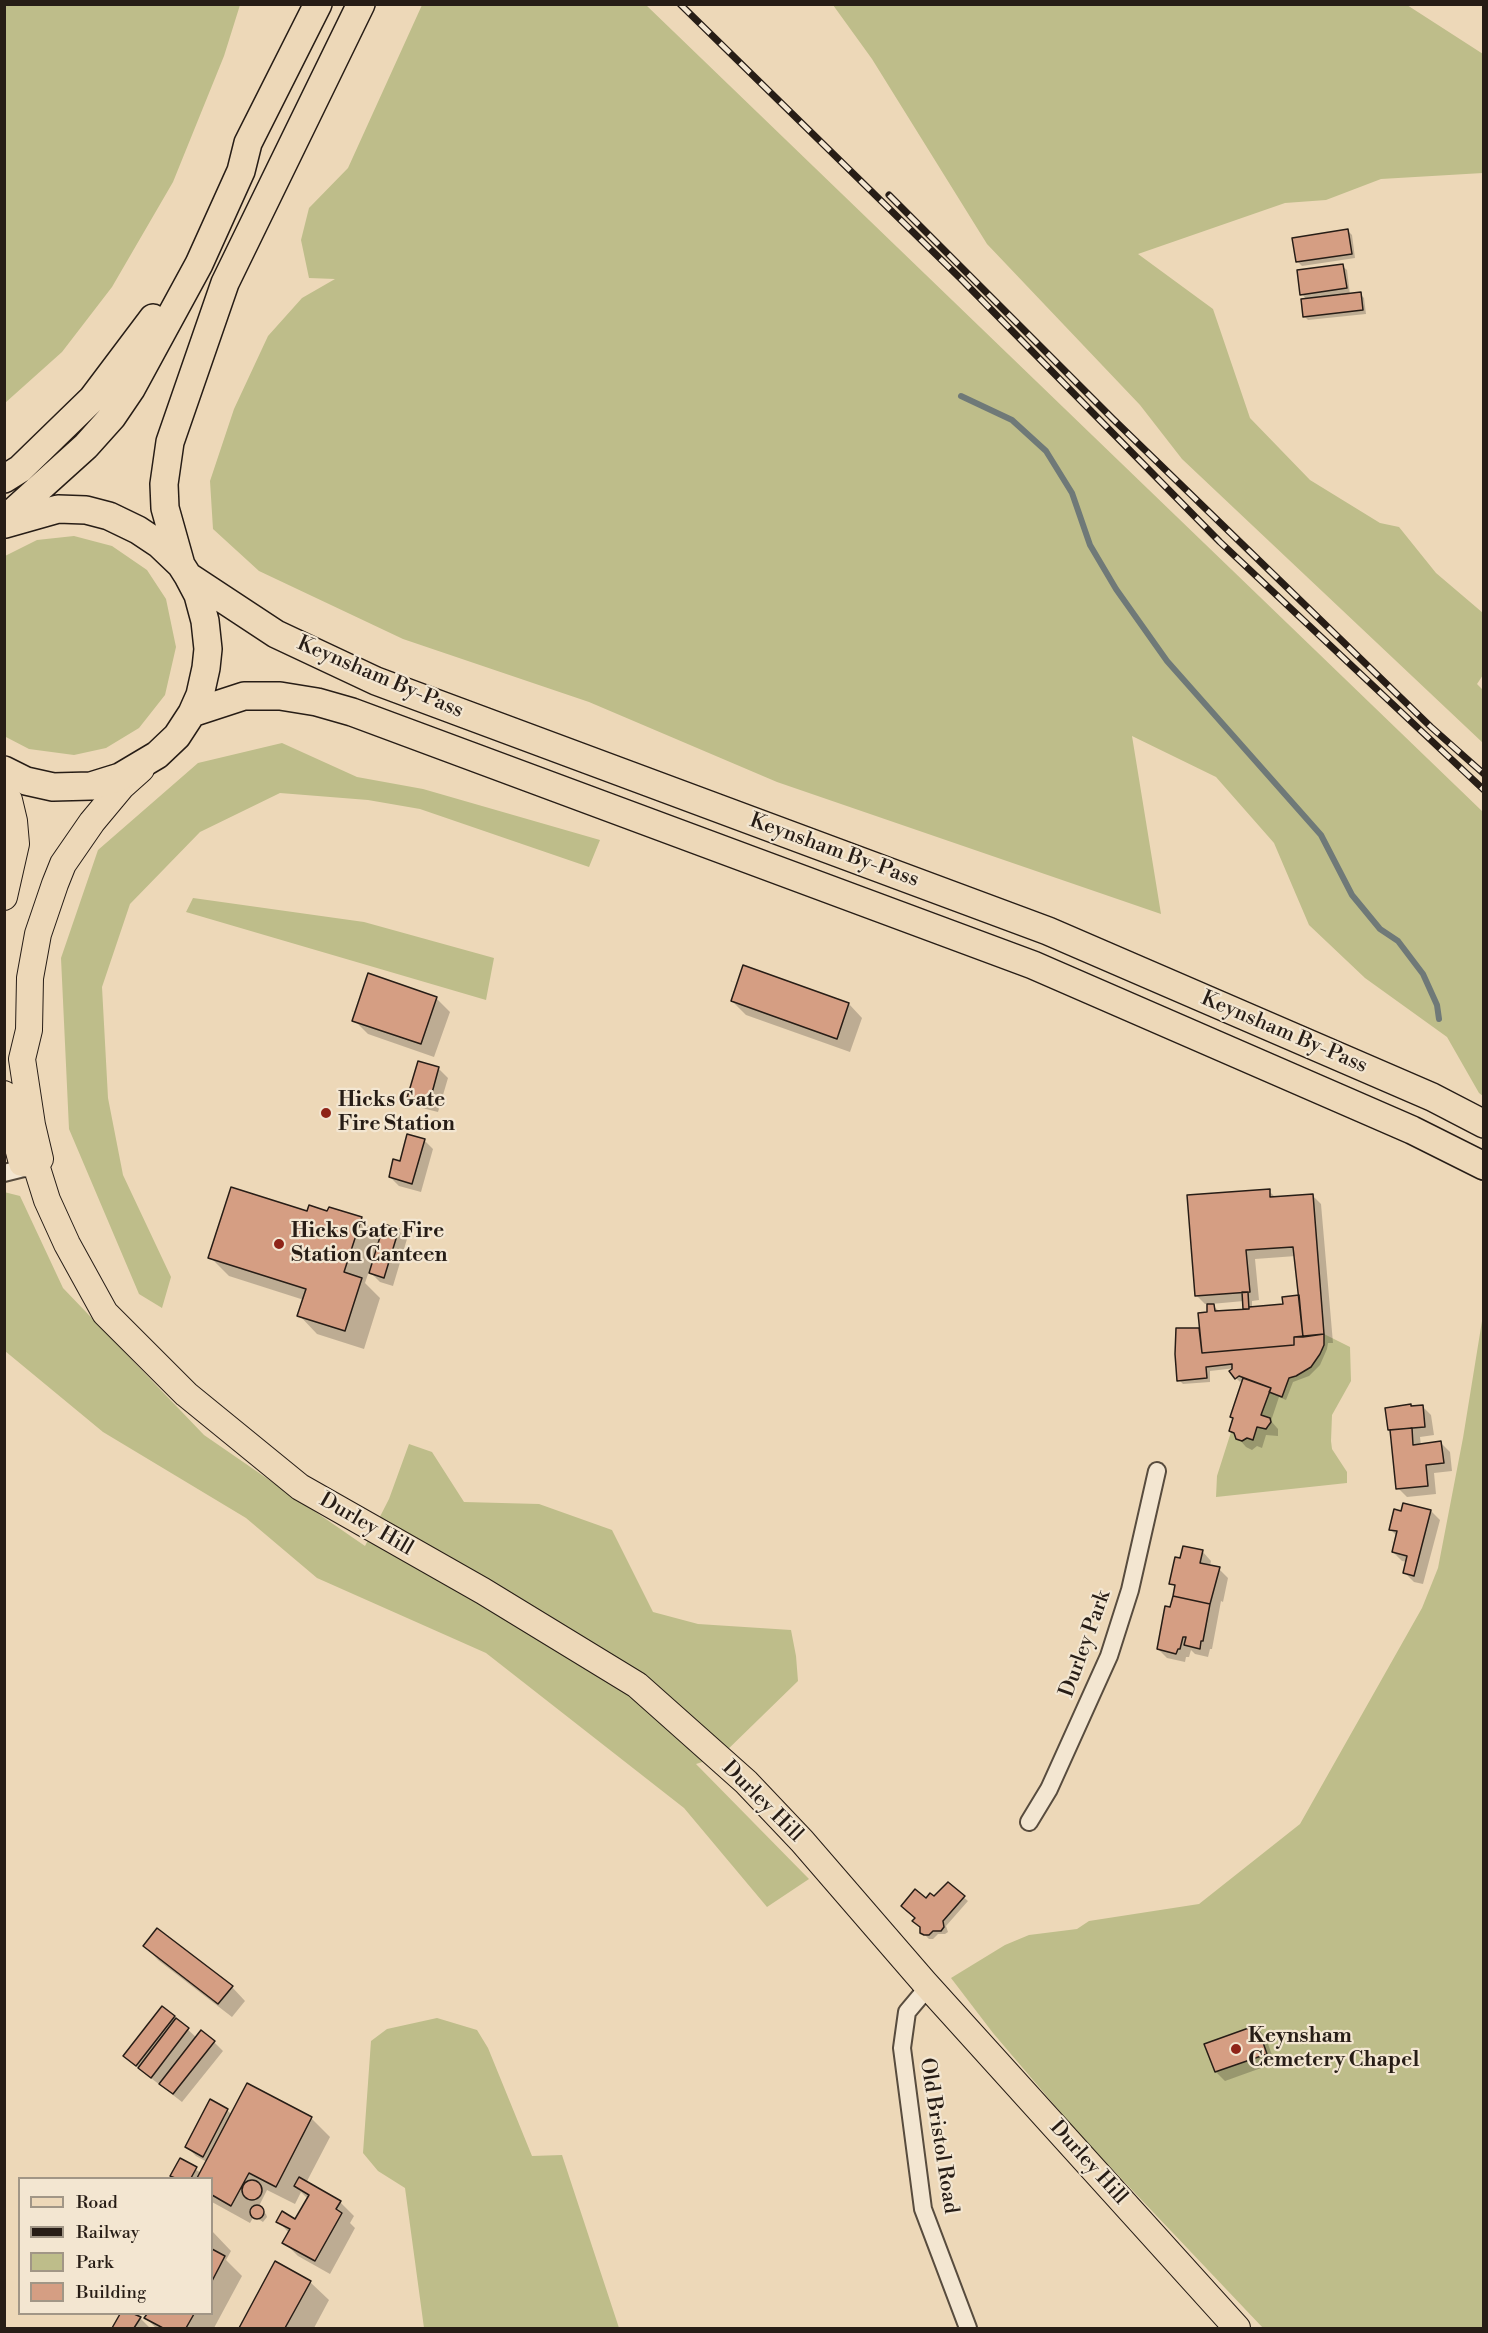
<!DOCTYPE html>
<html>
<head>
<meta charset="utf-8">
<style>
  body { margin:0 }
  #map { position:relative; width:1488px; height:2333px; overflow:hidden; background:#edd8b8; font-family:"Libre Bodoni",serif }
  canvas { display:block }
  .frame { position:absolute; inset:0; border:6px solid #271d16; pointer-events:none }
  .legend { position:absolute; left:18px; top:2177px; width:195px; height:138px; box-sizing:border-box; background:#f3e6d1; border:2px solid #a19686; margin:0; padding:8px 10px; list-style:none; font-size:18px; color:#271d16 }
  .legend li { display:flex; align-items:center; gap:12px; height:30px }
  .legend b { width:30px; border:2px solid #a19686 }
</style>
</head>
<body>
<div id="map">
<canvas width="1488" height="2333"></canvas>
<div class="frame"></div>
<ul class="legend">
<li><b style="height:8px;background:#edd8b8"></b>Road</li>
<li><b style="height:8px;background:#271d16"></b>Railway</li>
<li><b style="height:16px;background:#bebd8a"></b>Park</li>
<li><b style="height:16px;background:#d59e83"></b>Building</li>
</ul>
</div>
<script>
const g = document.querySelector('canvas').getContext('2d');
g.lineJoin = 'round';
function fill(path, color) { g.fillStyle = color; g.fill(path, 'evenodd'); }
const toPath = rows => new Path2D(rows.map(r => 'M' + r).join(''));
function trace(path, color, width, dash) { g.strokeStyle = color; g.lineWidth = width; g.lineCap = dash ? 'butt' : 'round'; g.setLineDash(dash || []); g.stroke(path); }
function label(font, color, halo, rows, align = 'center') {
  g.font = font + ' "Libre Bodoni",serif'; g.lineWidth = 4.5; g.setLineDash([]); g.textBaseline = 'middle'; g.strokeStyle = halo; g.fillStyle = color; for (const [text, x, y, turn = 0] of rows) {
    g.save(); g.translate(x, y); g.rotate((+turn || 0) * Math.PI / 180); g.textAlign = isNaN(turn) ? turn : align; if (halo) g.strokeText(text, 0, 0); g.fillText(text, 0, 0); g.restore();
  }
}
fill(toPath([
  [5,4,240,5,224,56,173,182,112,287,62,352,5,403],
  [422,5,646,5,1483,812,1483,1096,1479,1093,1447,1037,1365,978,1309,925,1274,843,1216,777,1132,736,1161,914,777,782,589,702,403,639,259,571,213,529,210,481,234,409,268,336,302,298,335,279,309,278,301,240,309,208,348,168],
  [833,5,1407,5,1483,54,1483,173,1381,179,1326,200,1285,203,1138,254,1213,309,1250,418,1310,480,1380,523,1399,527,1436,573,1483,613,1483,675,1477,684,1483,690,1483,743,1182,459,1140,405,987,244,872,59],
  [74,536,112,546,147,570,166,599,176,647,165,695,139,728,106,748,74,755,29,749,4,736,5,556,37,540],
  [282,743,357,777,423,789,600,840,589,867,420,809,368,800,280,793,200,832,130,904,102,987,108,1098,123,1175,171,1277,162,1308,139,1294,69,1129,61,958,98,850,198,763],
  [193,898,364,922,494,958,486,1000,186,912],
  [4,1192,20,1196,63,1288,204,1435,365,1546,389,1499,409,1444,432,1452,464,1502,539,1504,612,1530,653,1612,698,1624,791,1630,796,1656,798,1681,721,1756,696,1764,809,1879,767,1907,684,1808,486,1653,317,1578,246,1518,103,1432,5,1351],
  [1482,1321,1483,1321,1483,2328,1263,2328,1079,2134,993,2033,951,1978,1005,1945,1029,1935,1077,1929,1089,1921,1199,1904,1300,1824,1422,1608,1438,1568,1463,1438],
  [1324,1334,1350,1347,1351,1381,1332,1415,1331,1441,1332,1449,1347,1472,1347,1483,1216,1497,1217,1476,1231,1432,1234,1433,1236,1439,1242,1441,1257,1427,1266,1429,1269,1427,1270,1418,1261,1415,1269,1392,1289,1378,1297,1376,1311,1367,1321,1354],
  [437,2018,477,2030,488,2048,532,2156,562,2155,619,2328,424,2328,405,2188,378,2171,363,2153,371,2041,387,2029]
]), '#bebd8a');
fill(toPath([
  [1348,231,1352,235,1355,258,1302,266,1298,262],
  [1342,266,1347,270,1350,295,1360,294,1364,298,1366,314,1308,320,1304,316,1307,300,1302,294],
  [436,998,450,1012,434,1057,368,1034,354,1020],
  [732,1001,849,1004,862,1018,850,1052,746,1015],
  [419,1063,439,1069,448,1078,438,1112,418,1107,409,1098],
  [424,1140,433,1149,421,1192,399,1186,390,1177,401,1163],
  [1269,1191,1276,1198,1312,1195,1321,1204,1333,1343,1328,1343,1327,1349,1320,1365,1309,1376,1293,1382,1286,1400,1279,1397,1271,1421,1278,1429,1278,1436,1266,1435,1262,1448,1257,1446,1252,1450,1246,1447,1231,1430,1234,1420,1231,1417,1245,1378,1240,1382,1236,1378,1236,1368,1210,1371,1210,1382,1183,1384,1179,1380,1199,1329,1201,1332,1209,1314,1208,1304,1205,1304,1196,1295],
  [1296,1256,1300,1297,1284,1305,1252,1308,1252,1301,1259,1300,1255,1259],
  [1244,1301,1247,1310,1220,1312,1211,1304],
  [308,1212,328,1213,361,1218,381,1239,398,1230,407,1239,393,1286,380,1282,369,1271,365,1283,380,1298,364,1349,317,1334,299,1315,304,1300,229,1276,210,1257],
  [1422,1406,1431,1415,1434,1435,1420,1437,1421,1446,1441,1443,1450,1452,1452,1471,1434,1473,1436,1494,1407,1497,1398,1488,1387,1409],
  [1431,1511,1440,1520,1423,1584,1414,1582,1405,1573,1407,1562,1402,1561,1393,1552,1397,1536,1390,1529],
  [1202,1551,1211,1561,1210,1567,1219,1569,1228,1578,1223,1602,1221,1601,1212,1649,1210,1649,1208,1657,1195,1654,1191,1650,1189,1657,1186,1657,1185,1662,1167,1658,1158,1649,1176,1588,1171,1583,1181,1560],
  [948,1884,968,1901,946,1926,948,1932,945,1934,938,1934,933,1939,929,1939,922,1932,926,1900,934,1898],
  [145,1946,232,1987,245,2001,232,2017,158,1960],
  [174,2017,197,2038,214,2042,223,2051,182,2102,134,2065],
  [1256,2027,1265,2036,1275,2063,1225,2081,1216,2072],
  [247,2085,311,2118,330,2137,306,2183,340,2202,354,2216,350,2223,355,2228,330,2274,298,2256,284,2242,289,2233,278,2221,296,2221,308,2199,301,2192,295,2204,267,2190,258,2208,266,2214,267,2217,263,2222,254,2216,250,2223,212,2202,212,2178,175,2178,172,2176,181,2160,201,2173,207,2162,196,2156,187,2147,227,2110,232,2115],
  [212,2231,231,2251,226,2260,242,2276,214,2328,156,2328,146,2318,148,2314,212,2314],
  [276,2263,310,2282,329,2300,314,2328,241,2328],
  [121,2314,131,2314,140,2318,149,2327,148,2328,114,2328]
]), '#0003');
trace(toPath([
  [961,396,1012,420,1046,451,1072,493,1090,545,1116,589,1167,661,1321,835,1352,895,1380,929,1398,941,1423,974,1437,1005,1439,1019]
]), '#6f7978', 6);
const building = toPath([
  [1348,229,1352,254,1296,262,1292,238,1348,229],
  [1343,264,1347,288,1300,295,1297,270,1343,264],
  [1361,292,1363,310,1303,317,1301,299,1361,292],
  [743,965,849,1003,837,1039,731,1001,743,965],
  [368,973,437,997,421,1044,352,1021,368,973],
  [418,1061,439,1067,429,1104,407,1098,418,1061],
  [407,1134,425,1139,412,1184,389,1177,393,1159,400,1161,407,1134],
  [231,1187,307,1211,309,1205,327,1211,329,1207,362,1217,344,1272,362,1278,345,1331,297,1316,306,1289,208,1258,231,1187],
  [1270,1189,1270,1197,1313,1194,1324,1334,1303,1337,1293,1247,1246,1250,1250,1292,1195,1296,1187,1195,1270,1189],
  [384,1224,399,1229,384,1278,369,1273,384,1224],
  [1242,1292,1248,1292,1249,1309,1243,1309,1242,1292],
  [1299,1295,1303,1337,1294,1337,1294,1345,1202,1353,1198,1313,1207,1312,1207,1304,1214,1304,1215,1311,1249,1309,1249,1307,1283,1304,1282,1297,1299,1295],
  [1176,1328,1199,1328,1202,1353,1294,1345,1294,1337,1324,1334,1324,1345,1320,1354,1311,1367,1296,1376,1289,1378,1282,1397,1269,1392,1271,1388,1239,1376,1235,1379,1229,1371,1232,1369,1232,1364,1206,1367,1207,1378,1177,1381,1175,1354,1176,1328],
  [1243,1378,1271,1388,1261,1415,1270,1418,1271,1422,1266,1429,1257,1427,1253,1440,1247,1438,1242,1441,1236,1439,1234,1433,1229,1431,1233,1418,1230,1417,1243,1378],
  [1411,1404,1411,1406,1423,1405,1425,1427,1388,1430,1385,1408,1411,1404],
  [1412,1428,1413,1445,1441,1441,1444,1463,1426,1465,1428,1486,1396,1489,1390,1430,1412,1428],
  [1403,1503,1431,1510,1414,1576,1403,1573,1407,1556,1392,1552,1397,1531,1389,1530,1394,1509,1401,1511,1403,1503],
  [1183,1546,1203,1550,1200,1563,1220,1567,1210,1604,1173,1596,1175,1585,1169,1584,1175,1557,1180,1558,1183,1546],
  [1173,1596,1210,1604,1203,1641,1201,1641,1200,1649,1184,1645,1186,1637,1183,1637,1180,1649,1178,1649,1176,1654,1157,1649,1165,1606,1170,1607,1173,1596],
  [948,1882,965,1896,943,1921,944,1927,941,1931,933,1931,929,1935,924,1935,920,1933,920,1927,912,1921,915,1918,901,1906,915,1889,926,1898,930,1893,934,1896,948,1882],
  [157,1928,233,1986,218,2004,143,1946,157,1928],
  [162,2006,175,2016,136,2066,123,2056,162,2006],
  [176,2018,189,2028,151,2078,138,2068,176,2018],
  [1257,2025,1267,2054,1215,2072,1204,2044,1257,2025],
  [201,2030,215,2041,173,2094,159,2084,201,2030],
  [247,2083,312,2117,276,2187,249,2173,231,2206,212,2195,212,2178,197,2178,247,2083],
  [210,2099,228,2109,203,2157,185,2147,210,2099],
  [180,2158,197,2167,191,2178,175,2178,170,2176,180,2158],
  [299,2177,341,2201,336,2209,342,2213,315,2261,282,2243,290,2229,276,2222,282,2211,295,2219,309,2195,294,2186,299,2177],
  '242 2190a10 10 0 1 1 20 0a10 10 0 1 1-20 0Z',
  '250 2212a7 7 0 1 1 14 0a7 7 0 1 1-14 0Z',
  [212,2249,225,2256,212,2281,212,2249],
  [275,2261,311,2281,285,2328,239,2328,275,2261],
  [120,2314,134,2314,141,2317,134,2328,112,2328,120,2314],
  [147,2314,194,2314,186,2328,163,2328,144,2318,147,2314]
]);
fill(building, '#d59e83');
trace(building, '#271d16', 1.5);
const minor = toPath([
  [4,1173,32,1166],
  [1029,1822,1049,1789,1109,1656,1130,1590,1157,1471],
  [928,1987,907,2012,902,2048,923,2209,968,2328]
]);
const primary = toPath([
  [141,769,122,786,92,822,63,864,55,884,38,934,30,978,29,1030,22,1059,32,1125,40,1159,36,1165,47,1200,67,1244,105,1313,186,1394,300,1487,483,1591,637,1685,746,1782,802,1841,924,1982,1237,2328],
  [4,793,9,800,14,821,16,844,4,897],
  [4,1094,22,1163,36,1165]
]);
const trunk = toPath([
  [4,479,20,469,92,399,153,318],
  [4,520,86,446,112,417,131,389,199,264,241,171,248,143,318,4],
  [181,565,165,508,164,484,170,442,225,283,361,4],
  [188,576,276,634,376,681,1048,931,1432,1097,1484,1124],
  [192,713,244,696,280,696,317,702,352,712,1033,965,1412,1130,1484,1166],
  [4,770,26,781,53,787,91,786,120,777,157,755,177,736,192,713,200,695,206,668,208,649,205,621,198,595,188,576,181,565,159,544,138,530,109,516,86,510,58,509,5,524]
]);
trace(minor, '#584c3e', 20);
trace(primary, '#271d16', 28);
trace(trunk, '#271d16', 30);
trace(minor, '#f3e6d1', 16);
trace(primary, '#edd8b8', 26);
trace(trunk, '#edd8b8', 27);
const rail = toPath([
  [680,4,961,279,1220,542,1484,790],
  [889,195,1113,419,1431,727,1484,774]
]);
trace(rail, '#271d16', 7);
trace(rail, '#f3e6d1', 4.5, [14]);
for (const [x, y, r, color] of [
  [326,1113,6,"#8f2418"],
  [279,1244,6,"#8f2418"],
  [1236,2049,6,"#8f2418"]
]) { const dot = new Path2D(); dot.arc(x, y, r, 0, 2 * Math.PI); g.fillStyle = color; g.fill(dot); trace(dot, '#f3e6d1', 2); }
label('21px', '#271d16', '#f3e6d1', [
  ["Keynsham By-Pass",380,678,23],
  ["Keynsham By-Pass",834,851,20],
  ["Keynsham By-Pass",1284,1033,23],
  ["Durley Hill",366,1525,30],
  ["Durley Park",1086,1644,-70],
  ["Durley Hill",762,1802,45],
  ["Old Bristol Road",938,2136,81],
  ["Durley Hill",1088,2163,48]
]);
label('bold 21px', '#271d16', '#f3e6d1', [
  ["Hicks Gate",338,1101],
  ["Fire Station",338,1125],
  ["Hicks Gate Fire",291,1232],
  ["Station Canteen",291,1256],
  ["Keynsham",1248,2037],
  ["Cemetery Chapel",1248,2061]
], 'left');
</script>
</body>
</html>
